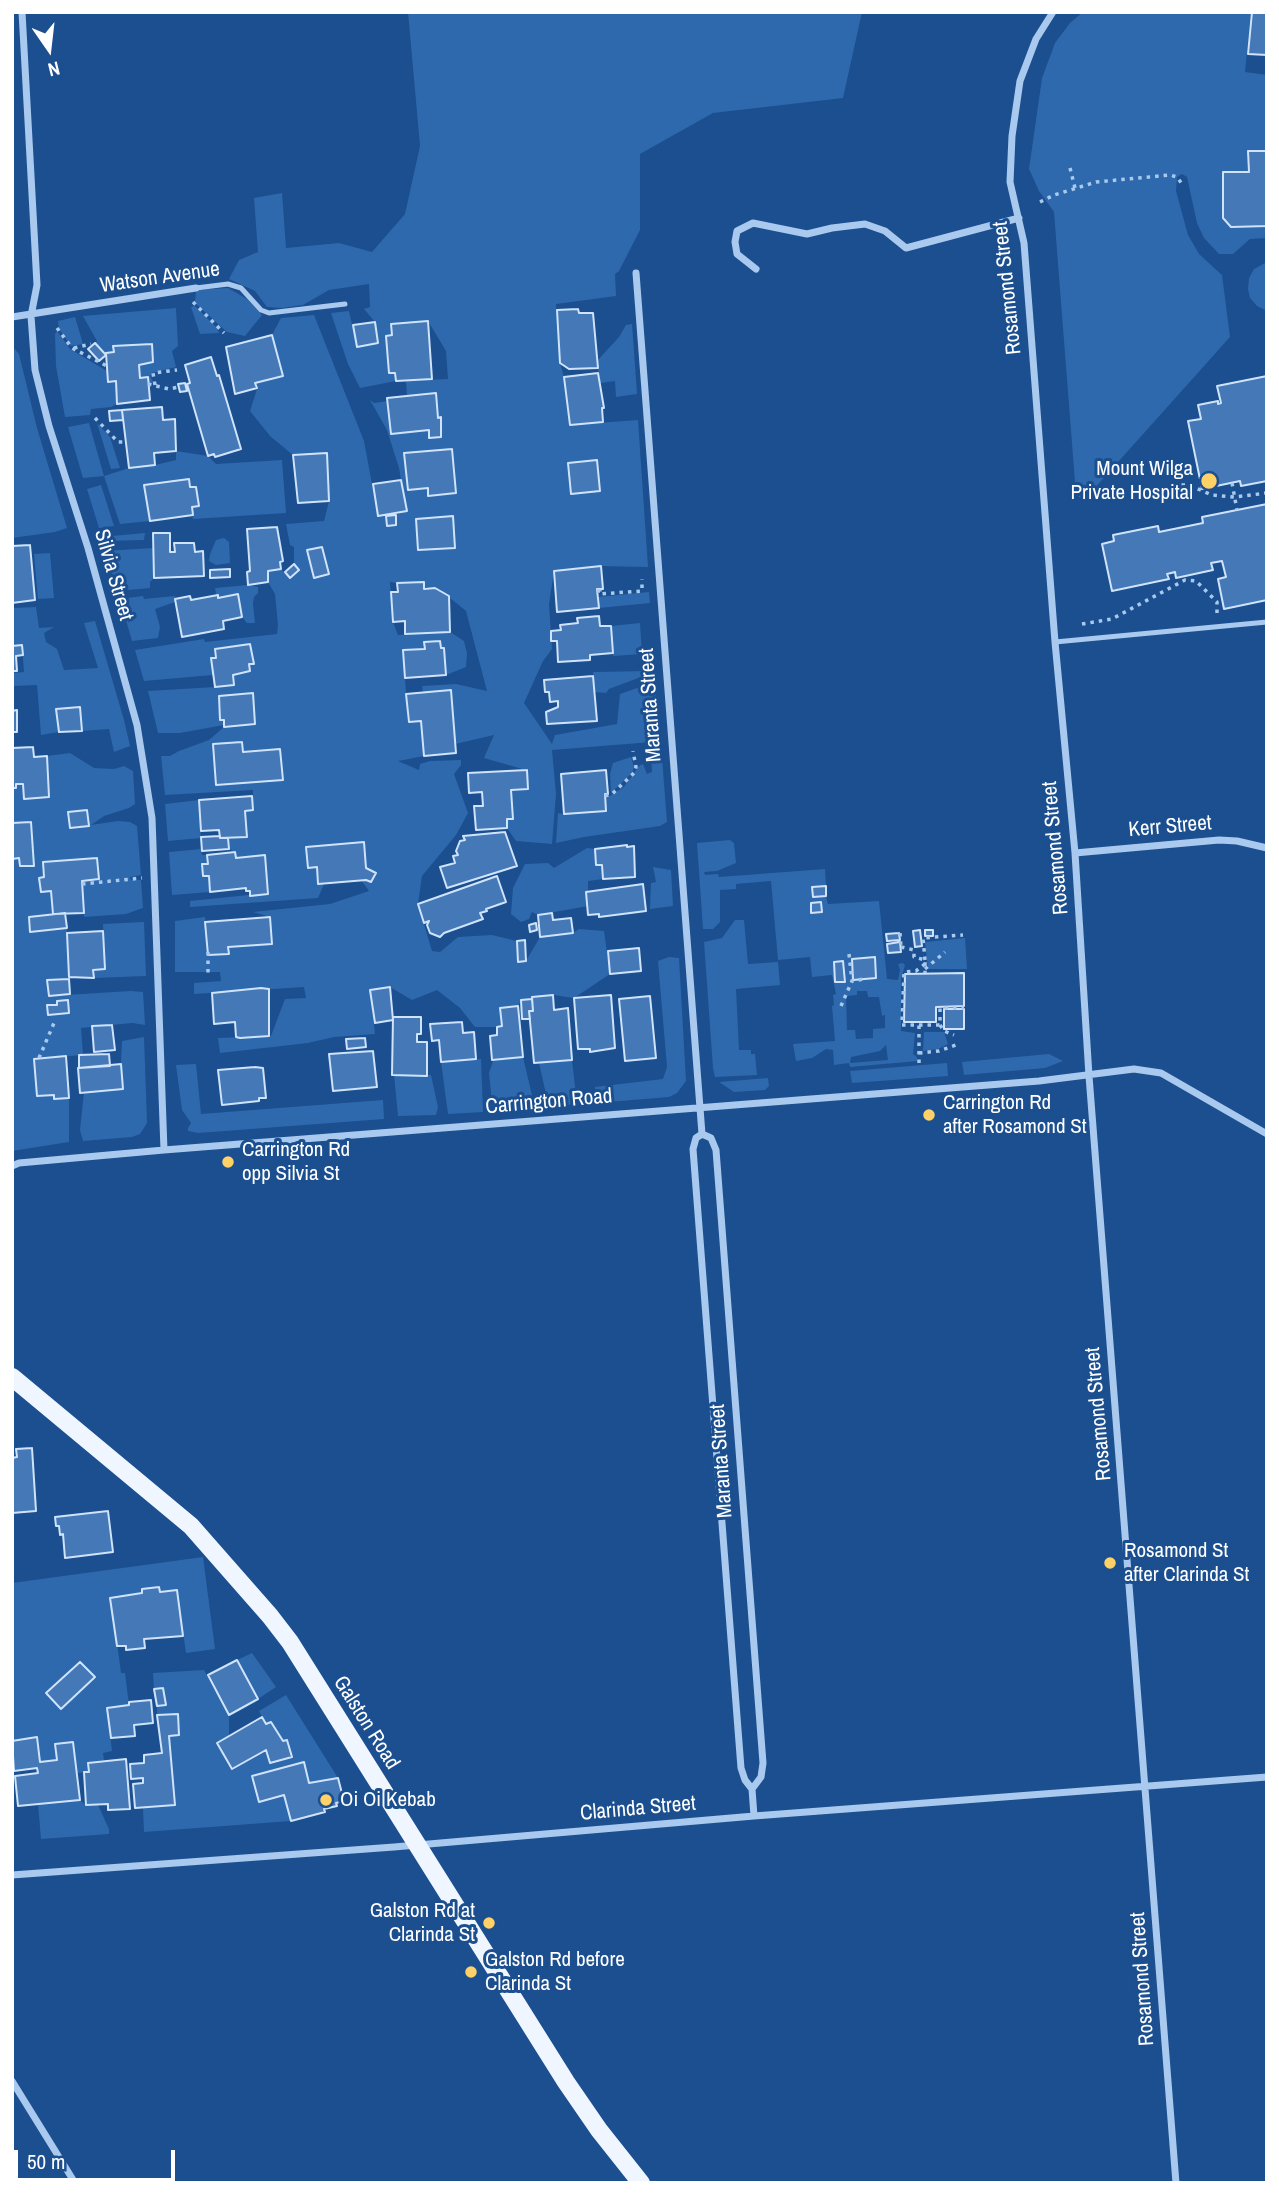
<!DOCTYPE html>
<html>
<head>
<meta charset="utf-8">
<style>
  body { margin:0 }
  #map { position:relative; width:1279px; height:2195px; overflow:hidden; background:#1b4f8f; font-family:"Archivo Narrow",sans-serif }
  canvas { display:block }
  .frame { position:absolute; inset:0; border:14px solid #fff; pointer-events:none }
  .north { position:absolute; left:14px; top:14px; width:70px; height:70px; -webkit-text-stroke:5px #1b4f8f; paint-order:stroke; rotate:166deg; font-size:19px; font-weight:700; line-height:28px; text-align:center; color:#fff }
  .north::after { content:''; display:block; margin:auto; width:24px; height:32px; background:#fff; clip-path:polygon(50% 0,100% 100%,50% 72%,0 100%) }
  .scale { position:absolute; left:14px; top:2150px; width:161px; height:32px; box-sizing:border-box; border:4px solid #fff; border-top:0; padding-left:9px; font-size:21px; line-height:24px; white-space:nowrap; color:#fff; -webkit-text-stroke:5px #1b4f8f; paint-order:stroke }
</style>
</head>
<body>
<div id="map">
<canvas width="1279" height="2195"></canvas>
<div class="frame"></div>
<div class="north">N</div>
<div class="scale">50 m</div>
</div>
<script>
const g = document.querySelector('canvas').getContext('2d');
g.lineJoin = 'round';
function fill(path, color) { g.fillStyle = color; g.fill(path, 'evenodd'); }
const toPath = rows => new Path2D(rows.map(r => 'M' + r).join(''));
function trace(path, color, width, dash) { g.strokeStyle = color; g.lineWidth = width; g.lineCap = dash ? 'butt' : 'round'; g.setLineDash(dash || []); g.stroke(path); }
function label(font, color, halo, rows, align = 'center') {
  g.font = font + ' "Archivo Narrow",sans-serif'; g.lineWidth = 6; g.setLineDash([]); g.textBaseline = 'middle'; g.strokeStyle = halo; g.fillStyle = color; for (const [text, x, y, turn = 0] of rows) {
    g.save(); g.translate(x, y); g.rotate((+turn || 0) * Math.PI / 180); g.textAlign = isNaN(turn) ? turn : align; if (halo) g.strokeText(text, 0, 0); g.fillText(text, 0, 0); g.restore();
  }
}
fill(toPath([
  [408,12,862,12,843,98,713,113,640,154,640,230,619,271,615,274,616,296,556,304,560,363,564,377,570,425,638,420,648,567,601,566,554,571,549,604,552,649,543,661,524,703,552,744,555,735,617,724,620,694,640,687,641,690,650,685,655,685,660,739,652,742,552,750,556,794,552,844,516,841,507,828,507,819,512,819,511,790,528,789,526,770,484,758,494,735,455,744,451,690,423,692,422,686,456,684,487,691,466,611,439,589,390,582,393,622,398,635,450,632,464,641,467,653,466,667,446,675,444,648,441,648,440,641,425,642,425,649,403,651,408,722,421,721,424,756,398,761,419,770,420,764,430,761,461,760,461,765,454,774,468,813,456,835,422,876,418,904,432,951,440,952,458,937,492,935,517,941,518,961,526,961,540,937,573,933,579,929,604,931,610,974,574,998,553,995,532,997,532,999,521,1000,518,1006,500,1008,502,1026,497,1027,475,1027,460,1008,437,990,412,1000,390,987,370,990,375,1034,334,1037,308,1043,220,1053,218,1038,271,1036,285,999,306,998,304,987,194,994,194,983,221,981,220,972,175,972,175,921,205,917,208,955,229,954,228,947,272,944,270,917,253,912,330,904,369,891,361,880,371,882,376,873,366,868,364,842,308,868,317,867,318,884,324,884,318,898,190,907,190,901,268,893,265,855,236,858,235,852,229,849,228,838,247,836,245,811,253,810,253,790,165,795,161,756,170,756,179,751,209,740,224,727,255,724,253,693,219,696,220,720,224,720,224,725,180,733,158,733,148,691,215,687,233,675,250,671,249,664,254,663,253,656,250,644,215,649,213,675,144,681,135,650,204,639,205,642,277,634,278,625,275,594,268,582,268,571,281,569,290,578,294,564,294,547,290,545,286,524,324,521,329,501,326,453,293,455,270,436,250,411,257,389,255,383,283,376,272,335,281,318,314,315,364,441,378,516,386,516,387,526,396,525,396,515,406,511,399,468,387,430,370,400,374,403,388,401,429,430,430,438,442,427,442,418,438,418,436,394,407,396,406,381,448,379,446,351,428,321,391,324,392,335,386,337,389,373,395,373,396,381,360,388,348,364,331,313,349,311,357,347,378,343,375,322,364,309,370,307,369,284,329,290,303,305,282,308,267,307,255,291,229,279,239,260,258,252,254,198,282,193,286,248,339,243,372,252,405,214,420,146],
  [452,449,456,493,428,496,428,488,408,490,404,453],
  [597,460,600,491,571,494,568,463],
  [453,516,455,548,418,550,416,519],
  [322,547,329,574,314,577,307,551],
  [242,742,243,752,280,749,283,780,216,785,213,744],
  [1083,12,1251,12,1245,72,1267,75,1267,151,1248,151,1249,172,1223,173,1223,218,1232,227,1267,226,1267,238,1250,239,1233,254,1219,254,1204,238,1197,223,1187,177,1182,174,1177,177,1176,191,1188,235,1199,254,1222,275,1230,337,1084,500,1076,495,1054,212,1039,191,1029,169,1042,78,1055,43,1070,23],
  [1267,262,1267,311,1257,306,1250,298,1248,289,1249,278,1254,269],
  [228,288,247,299,262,315,245,336,227,332,195,303,196,290],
  [195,306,217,328,219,333,200,334,191,307],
  [176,308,178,346,172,351,176,367,152,373,150,376,153,382,148,383,148,377,140,378,139,365,153,362,152,344,114,346,114,352,106,355,95,343,97,341,83,316],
  [75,317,83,344,71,346,59,329,58,321],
  [632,324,637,394,616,397,615,381,600,383,597,361,619,337,626,325],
  [57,331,70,349,107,371,108,382,116,381,117,404,111,407,91,409,90,415,65,417,56,366,55,334],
  [12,346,19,354,37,428,67,528,55,532,12,538],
  [89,423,104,476,129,468,155,465,176,460,176,451,208,456,216,464,282,460,286,513,193,519,192,507,199,506,198,494,196,487,190,487,189,479,145,485,150,521,120,524,104,476,83,478,68,427],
  [97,423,110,437,120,468,111,469],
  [101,485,114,526,99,528,87,489],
  [145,533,144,540,103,541,101,537],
  [224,538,229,542,230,563,216,565,209,561,210,554,216,540],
  [153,548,154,578,150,582,150,588,117,591,105,551],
  [50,553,54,598,38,599,34,554],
  [248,585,258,587,258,593,254,597,253,604,255,623,247,623,242,617,238,594,218,598,216,593,215,588],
  [649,592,650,603,599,608,598,597],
  [143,596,144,599,175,596,176,599,175,602,155,609,160,627,158,638,132,641,120,599],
  [36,607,39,628,54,627,44,633,46,642,57,649,64,670,98,668,84,623,95,621,124,720,130,746,114,752,109,729,82,731,79,707,57,709,59,732,41,735,37,685,12,686,12,673,24,672,22,645,12,646,12,608],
  [640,623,642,654,613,656,611,626],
  [647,671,653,672,656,676,641,677,609,689,606,693,595,692,593,672],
  [70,753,94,768,114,769,124,766,133,771,135,804,129,808,104,816,91,825,118,821,130,822,137,826,141,875,130,877,131,880,141,880,143,908,126,914,84,917,82,881,98,879,97,858,43,863,44,877,39,878,41,891,51,891,53,914,29,917,31,932,67,928,69,979,48,980,49,996,131,991,143,992,145,1025,132,1023,81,1028,83,1055,34,1059,37,1096,54,1095,54,1099,69,1098,69,1142,12,1151,12,891,14,891,12,859,19,858,20,866,34,865,31,822,12,823,12,788,16,784,23,784,24,799,49,797,47,756],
  [87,810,89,826,70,828,68,812],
  [651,754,662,758,667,822,660,826,584,837,556,843,558,813,564,814,606,811,605,799,624,787,639,766,643,764,647,774,652,772],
  [631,757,634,767,632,773,611,793,610,774,613,763],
  [199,800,201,838,168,841,165,804],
  [730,840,734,843,736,863,717,871,704,872,705,875,718,874,719,877,825,869,826,886,813,887,813,897,826,896,828,904,879,901,887,979,898,980,900,970,898,964,903,963,905,965,901,979,901,1031,915,1033,913,1054,916,1056,918,1061,850,1067,849,1063,834,1065,833,1050,826,1049,812,1058,796,1061,793,1044,835,1041,832,1006,834,1005,833,995,836,994,832,975,812,977,810,957,778,960,771,881,736,884,736,889,720,890,720,922,713,929,703,929,697,843],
  [874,957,853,980,852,959],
  [843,961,845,981,836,982,834,962],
  [857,991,867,991,868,997,879,997,882,1016,885,1015,885,1028,873,1029,873,1038,856,1039,855,1030,847,1030,846,996,857,995],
  [886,1045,888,1060,850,1063,851,1057,880,1051],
  [587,848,595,849,596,865,602,865,603,879,588,881,588,906,538,915,532,912,529,919,521,922,511,914,513,888,525,864,548,863,554,868],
  [201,849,202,855,207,855,210,892,172,895,169,852],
  [653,867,671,870,673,906,650,909,651,883,656,882],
  [735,920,744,920,748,964,778,962,780,985,736,989,739,1050,751,1050,751,1054,755,1054,757,1075,715,1077,713,1068,704,942,722,938],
  [144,922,146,976,94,978,93,970,105,968,103,924],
  [965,938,967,969,928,969,925,942],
  [669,957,679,958,686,1081,677,1093,669,1097,596,1103,595,1087,663,1079,667,1067,658,961],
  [924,1032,944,1032,948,1044,938,1049,923,1051],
  [144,1037,147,1123,140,1134,132,1137,83,1141,80,1130,84,1092,121,1064,122,1041],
  [1049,1054,1063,1061,1045,1068,964,1075,962,1062],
  [523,1057,535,1108,493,1111,489,1073,493,1061],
  [481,1059,483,1112,448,1114,441,1062],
  [572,1060,577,1104,549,1107,539,1063],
  [947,1063,948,1076,852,1083,850,1071],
  [196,1064,201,1114,383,1100,384,1119,198,1133,188,1131,188,1128,191,1123,182,1110,176,1065],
  [394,1075,431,1075,438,1107,436,1115,398,1116],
  [768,1078,769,1086,765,1090,734,1092,719,1082],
  [203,1557,215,1649,186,1653,177,1590,160,1592,159,1587,142,1589,142,1593,111,1598,121,1673,125,1673,129,1705,107,1709,112,1751,103,1753,104,1760,88,1763,89,1772,77,1773,73,1742,55,1744,57,1760,40,1762,37,1738,12,1741,12,1583],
  [79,1662,94,1677,46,1693],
  [252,1653,276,1687,258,1699,237,1660],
  [204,1670,229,1715,229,1737,217,1743,232,1769,266,1750,292,1757,287,1740,283,1741,272,1722,266,1724,259,1711,286,1695,338,1778,309,1783,304,1762,252,1776,259,1801,284,1795,291,1821,144,1832,143,1808,175,1805,169,1736,179,1735,178,1714,157,1715,157,1706,166,1704,163,1688,154,1689,153,1673],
  [80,1800,86,1805,98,1805,109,1829,109,1834,41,1839,38,1804]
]), '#2e69ad');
const building = toPath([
  [1252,12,1267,12,1267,55,1248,54,1252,12],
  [1248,151,1267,151,1267,226,1231,227,1223,218,1223,172,1249,172,1248,151],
  [578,309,579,313,593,313,598,368,569,369,560,363,557,310,578,309],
  [428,321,432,379,396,381,395,373,389,373,386,336,392,335,391,324,428,321],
  [375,322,378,343,357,347,353,325,375,322],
  [272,335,283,376,255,383,257,388,235,394,226,347,272,335],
  [95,343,106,355,99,361,88,349,95,343],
  [152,344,153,362,139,365,140,378,148,377,150,400,117,404,116,381,108,382,106,353,114,352,113,346,152,344],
  [211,357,217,376,219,375,241,449,215,457,214,454,208,456,187,384,190,383,185,365,211,357],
  [598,373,604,408,602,408,603,422,570,425,564,377,598,373],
  [1267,376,1267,481,1241,486,1240,481,1202,489,1188,421,1201,419,1198,405,1218,401,1218,404,1221,403,1217,386,1267,376],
  [185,383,187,391,180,392,178,384,185,383],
  [436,393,438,418,441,417,441,437,429,438,429,430,391,434,387,398,436,393],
  [162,407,163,420,175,419,176,451,154,453,155,465,129,468,122,410,162,407],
  [122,410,123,420,110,421,109,411,122,410],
  [452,449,456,493,428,496,428,488,408,490,404,453,452,449],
  [327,453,329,501,298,503,293,455,327,453],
  [597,460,600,491,571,494,568,463,597,460],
  [189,479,190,487,196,487,199,506,192,507,193,515,150,521,144,485,189,479],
  [401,480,407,511,378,516,373,484,401,480],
  [1267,504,1267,600,1224,609,1218,579,1226,577,1222,561,1211,563,1213,570,1176,578,1175,572,1167,574,1169,579,1112,591,1102,544,1114,541,1113,535,1158,526,1159,532,1203,523,1202,517,1267,504],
  [396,515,396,525,387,526,386,516,396,515],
  [453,516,455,548,418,550,416,519,453,516],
  [277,527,283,561,280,562,281,569,268,571,268,582,248,585,247,572,250,571,247,529,277,527],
  [153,533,170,533,170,552,175,552,174,543,194,543,195,552,203,551,204,576,154,578,153,533],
  [30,545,35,600,12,603,12,546,30,545],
  [322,547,329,574,314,578,307,550,322,547],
  [294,564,299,570,290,578,285,572,294,564],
  [601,566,603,589,597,589,599,608,557,612,554,571,601,566],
  [230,569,230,577,210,578,210,570,230,569],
  [424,582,424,589,435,588,449,596,450,632,405,634,405,621,393,622,391,592,398,592,397,583,424,582],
  [238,594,242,617,223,621,224,629,182,637,175,599,190,596,191,600,218,595,218,598,238,594],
  [599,616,600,626,611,626,613,653,590,655,590,660,558,662,557,641,551,641,551,631,561,630,560,625,578,623,577,618,599,616],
  [440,641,441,648,444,648,446,675,405,678,403,650,425,649,424,642,440,641],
  [250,644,254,664,249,664,250,671,233,675,234,685,215,687,211,658,216,658,215,649,250,644],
  [22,645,23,655,16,656,17,671,12,671,12,646,22,645],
  [593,676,597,721,547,724,546,712,558,707,558,701,550,702,549,692,545,692,544,680,593,676],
  [451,690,456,753,424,756,421,721,409,722,406,694,451,690],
  [253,693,255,724,224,727,224,720,220,720,219,696,253,693],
  [80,707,82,731,59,732,56,709,80,707],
  [17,710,17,732,12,732,12,711,17,710],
  [242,742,243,752,280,749,283,780,216,785,213,744,242,742],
  [33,747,34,757,47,756,49,797,24,799,23,784,16,784,16,788,12,788,12,748,33,747],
  [527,770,528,789,511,790,513,819,507,819,507,828,476,830,474,806,483,806,482,792,469,793,468,773,527,770],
  [606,770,608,794,605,794,606,811,564,814,561,774,606,770],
  [252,796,253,810,245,811,247,837,220,838,219,830,201,831,199,800,252,796],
  [87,810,89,826,70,828,68,812,87,810],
  [31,822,34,866,20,866,19,858,12,859,12,823,31,822],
  [505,832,517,866,447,888,440,867,455,863,453,856,458,855,456,851,460,841,465,840,463,836,505,832],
  [220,836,220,838,228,838,229,849,202,851,201,837,220,836],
  [364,842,366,868,376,873,371,882,366,880,318,884,317,867,308,868,306,847,364,842],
  [627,845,627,847,634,846,635,877,603,879,602,865,596,865,595,849,627,845],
  [235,852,236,858,265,855,268,894,250,896,250,891,246,891,246,888,210,892,209,876,203,876,202,864,208,864,207,855,235,852],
  [97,858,99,879,82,881,84,913,53,914,51,891,41,892,39,878,44,877,43,862,97,858],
  [497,876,506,902,486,909,487,911,480,913,483,919,444,933,440,937,430,933,427,925,429,921,424,923,418,904,497,876],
  [643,884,646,911,599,917,599,914,588,915,586,892,643,884],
  [826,886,826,896,813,897,812,887,826,886],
  [821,902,822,912,811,913,811,903,821,902],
  [65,913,67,928,30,932,29,917,65,913],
  [552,913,553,920,571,918,573,933,540,937,538,915,552,913],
  [270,917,272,944,228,947,229,954,208,955,205,922,270,917],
  [536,923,537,930,530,932,529,925,536,923],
  [920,930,922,946,915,947,913,931,920,930],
  [925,930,933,930,933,936,925,936,925,930],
  [103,931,105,969,93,970,94,978,69,977,67,933,103,931],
  [899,933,900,940,887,941,886,934,899,933],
  [525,940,526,961,518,962,517,941,525,940],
  [900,942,901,952,888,953,887,944,900,942],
  [639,948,641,971,610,974,608,951,639,948],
  [875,957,876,978,853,980,852,959,875,957],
  [843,961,845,982,835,982,834,962,843,961],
  [964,973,964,1006,936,1007,936,1022,904,1022,905,974,964,973],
  [69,979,70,994,49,996,47,980,69,979],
  [390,987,393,1020,375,1023,370,990,390,987],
  [261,988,269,989,269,1036,240,1038,236,1037,235,1022,214,1024,212,993,261,988],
  [553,995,554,1010,568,1008,572,1060,534,1063,529,1011,533,1011,532,997,553,995],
  [611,995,615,1048,590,1052,590,1049,578,1049,574,998,611,995],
  [650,996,656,1058,625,1061,619,999,650,996],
  [532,999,533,1011,529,1011,530,1019,522,1019,521,1000,532,999],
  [68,1000,69,1013,48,1015,47,1005,57,1005,57,1001,68,1000],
  [518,1006,523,1057,492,1060,490,1036,497,1035,497,1027,502,1026,500,1008,518,1006],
  [944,1009,964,1009,964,1029,944,1029,944,1009],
  [393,1017,421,1017,421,1034,417,1034,417,1042,427,1042,427,1076,392,1075,393,1017],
  [462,1022,463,1033,474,1032,476,1059,441,1062,439,1040,432,1041,430,1024,462,1022],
  [112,1025,115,1050,94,1052,92,1026,112,1025],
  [365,1038,366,1047,347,1049,346,1039,365,1038],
  [373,1051,377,1087,333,1091,329,1054,373,1051],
  [109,1054,110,1066,79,1068,79,1055,109,1054],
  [66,1056,69,1098,54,1099,54,1095,37,1096,34,1059,66,1056],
  [121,1064,123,1089,80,1093,78,1068,121,1064],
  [255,1067,263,1068,266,1098,259,1098,259,1101,222,1105,218,1070,255,1067],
  [32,1448,36,1511,12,1513,12,1458,17,1457,16,1449,32,1448],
  [108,1511,113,1552,65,1558,63,1534,60,1535,59,1526,56,1526,55,1517,108,1511],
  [159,1587,160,1592,177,1590,183,1636,144,1639,145,1648,126,1650,126,1646,117,1646,110,1598,142,1593,142,1589,159,1587],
  [237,1660,258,1699,229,1715,208,1675,237,1660],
  [80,1662,95,1677,61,1709,46,1693,80,1662],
  [163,1688,166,1705,157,1706,154,1689,163,1688],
  [151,1700,153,1723,134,1725,135,1736,111,1738,107,1708,129,1705,129,1702,151,1700],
  [178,1714,179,1735,169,1736,175,1805,135,1808,133,1784,143,1783,143,1778,131,1779,130,1764,144,1763,144,1755,162,1753,157,1715,178,1714],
  [262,1717,266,1724,271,1722,283,1741,287,1740,292,1757,270,1763,266,1750,232,1769,217,1743,262,1717],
  [37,1737,40,1762,57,1760,55,1744,73,1742,80,1800,18,1806,15,1776,38,1773,37,1768,14,1771,12,1741,37,1737],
  [126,1759,130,1809,108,1810,108,1804,86,1805,84,1772,89,1772,88,1763,126,1759],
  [304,1762,309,1783,338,1778,344,1801,336,1803,337,1806,324,1809,325,1812,291,1821,284,1795,259,1802,252,1776,304,1762]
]);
fill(building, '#4478b7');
trace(building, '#cfe3fa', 2);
trace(toPath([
  [1070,168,1075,188],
  [1040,202,1054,195,1096,182,1170,175,1177,177,1182,184],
  [193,302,224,333],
  [57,328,72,348,107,366],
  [74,348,91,344],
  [148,384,169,389,179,387],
  [155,385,153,373,177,370],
  [95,418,118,442,125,442],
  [1232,483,1237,510],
  [1173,485,1189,485,1212,495,1234,497,1267,493],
  [597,591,600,591,600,594,642,591,642,579],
  [1082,624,1112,619,1185,580,1196,581,1217,602,1217,614],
  [605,796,612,794,634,773,636,767,633,751],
  [82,884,142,878],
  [900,933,901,948],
  [901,947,914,950,914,957,925,960,925,973],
  [208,952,208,976],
  [849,954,852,981],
  [925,960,923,938,963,935],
  [925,964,916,971,904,972,902,1025,940,1025,940,1008,964,1008],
  [925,969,945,952],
  [841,1006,852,981,864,979],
  [940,1025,944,1031,954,1035],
  [919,1053,939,1051,956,1045],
  [39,1058,54,1023],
  [919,1063,919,1022]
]), '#a9c9ee', 3.5, [3.5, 5]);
trace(toPath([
  [196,288,228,284,241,288,261,310,269,313,345,304],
  [1055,642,1267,622]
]), '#a9c9ee', 5);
trace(toPath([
  [22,12,37,285,31,316,35,370,49,426,88,548,137,725,152,818,164,1150],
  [1053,12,1036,39,1020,81,1012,136,1010,182,1024,243,1055,642,1075,853,1089,1076,1176,2183],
  [756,269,737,254,735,242,737,231,753,223,807,234,832,228,865,224,885,231,906,248,1019,218],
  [636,273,702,1134,696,1138,693,1149,741,1768,745,1780,752,1789,754,1816],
  [12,317,196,288],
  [1075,853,1219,840,1237,841,1267,848],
  [702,1134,711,1138,716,1150,763,1763,761,1777,752,1789],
  [12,1166,19,1163,164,1150,1039,1081,1134,1069,1161,1073,1267,1134],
  [12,1875,394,1847,754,1816,1267,1777],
  [12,2081,75,2183]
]), '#a9c9ee', 7);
trace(toPath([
  [12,1377,191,1526,270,1616,290,1642,566,2082,599,2130,641,2183]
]), '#f0f6ff', 18);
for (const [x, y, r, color] of [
  [1209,481,9,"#ffd166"],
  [929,1115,7,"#ffd166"],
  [228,1162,7,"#ffd166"],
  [1110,1563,7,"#ffd166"],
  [326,1800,7,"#ffd166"],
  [489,1923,7,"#ffd166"],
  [471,1972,7,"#ffd166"]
]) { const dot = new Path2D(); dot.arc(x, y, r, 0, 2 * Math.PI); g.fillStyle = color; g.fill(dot); trace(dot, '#1b4f8f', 2.5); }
label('21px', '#fff', '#1b4f8f', [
  ["Watson Avenue",160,278,-8],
  ["Rosamond Street",1008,288,-96],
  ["Silvia Street",113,575,74],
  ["Maranta Street",651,705,-94],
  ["Kerr Street",1170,827,-5],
  ["Rosamond Street",1056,848,-95],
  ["Carrington Road",549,1102,-5],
  ["Rosamond Street",1099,1414,-95],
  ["Maranta Street",722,1461,-94],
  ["Galston Road",366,1723,58],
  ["Clarinda Street",638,1809,-5],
  ["Rosamond Street",1143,1979,-94]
]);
label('21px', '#fff', '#1b4f8f', [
  ["Mount Wilga",1193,469,"right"],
  ["Private Hospital",1193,493,"right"],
  ["Carrington Rd",943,1103],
  ["after Rosamond St",943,1127],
  ["Carrington Rd",242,1150],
  ["opp Silvia St",242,1174],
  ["Rosamond St",1124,1551],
  ["after Clarinda St",1124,1575],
  ["Oi Oi Kebab",340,1800],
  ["Galston Rd at",475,1911,"right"],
  ["Clarinda St",475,1935,"right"],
  ["Galston Rd before",485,1960],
  ["Clarinda St",485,1984]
], 'left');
</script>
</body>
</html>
